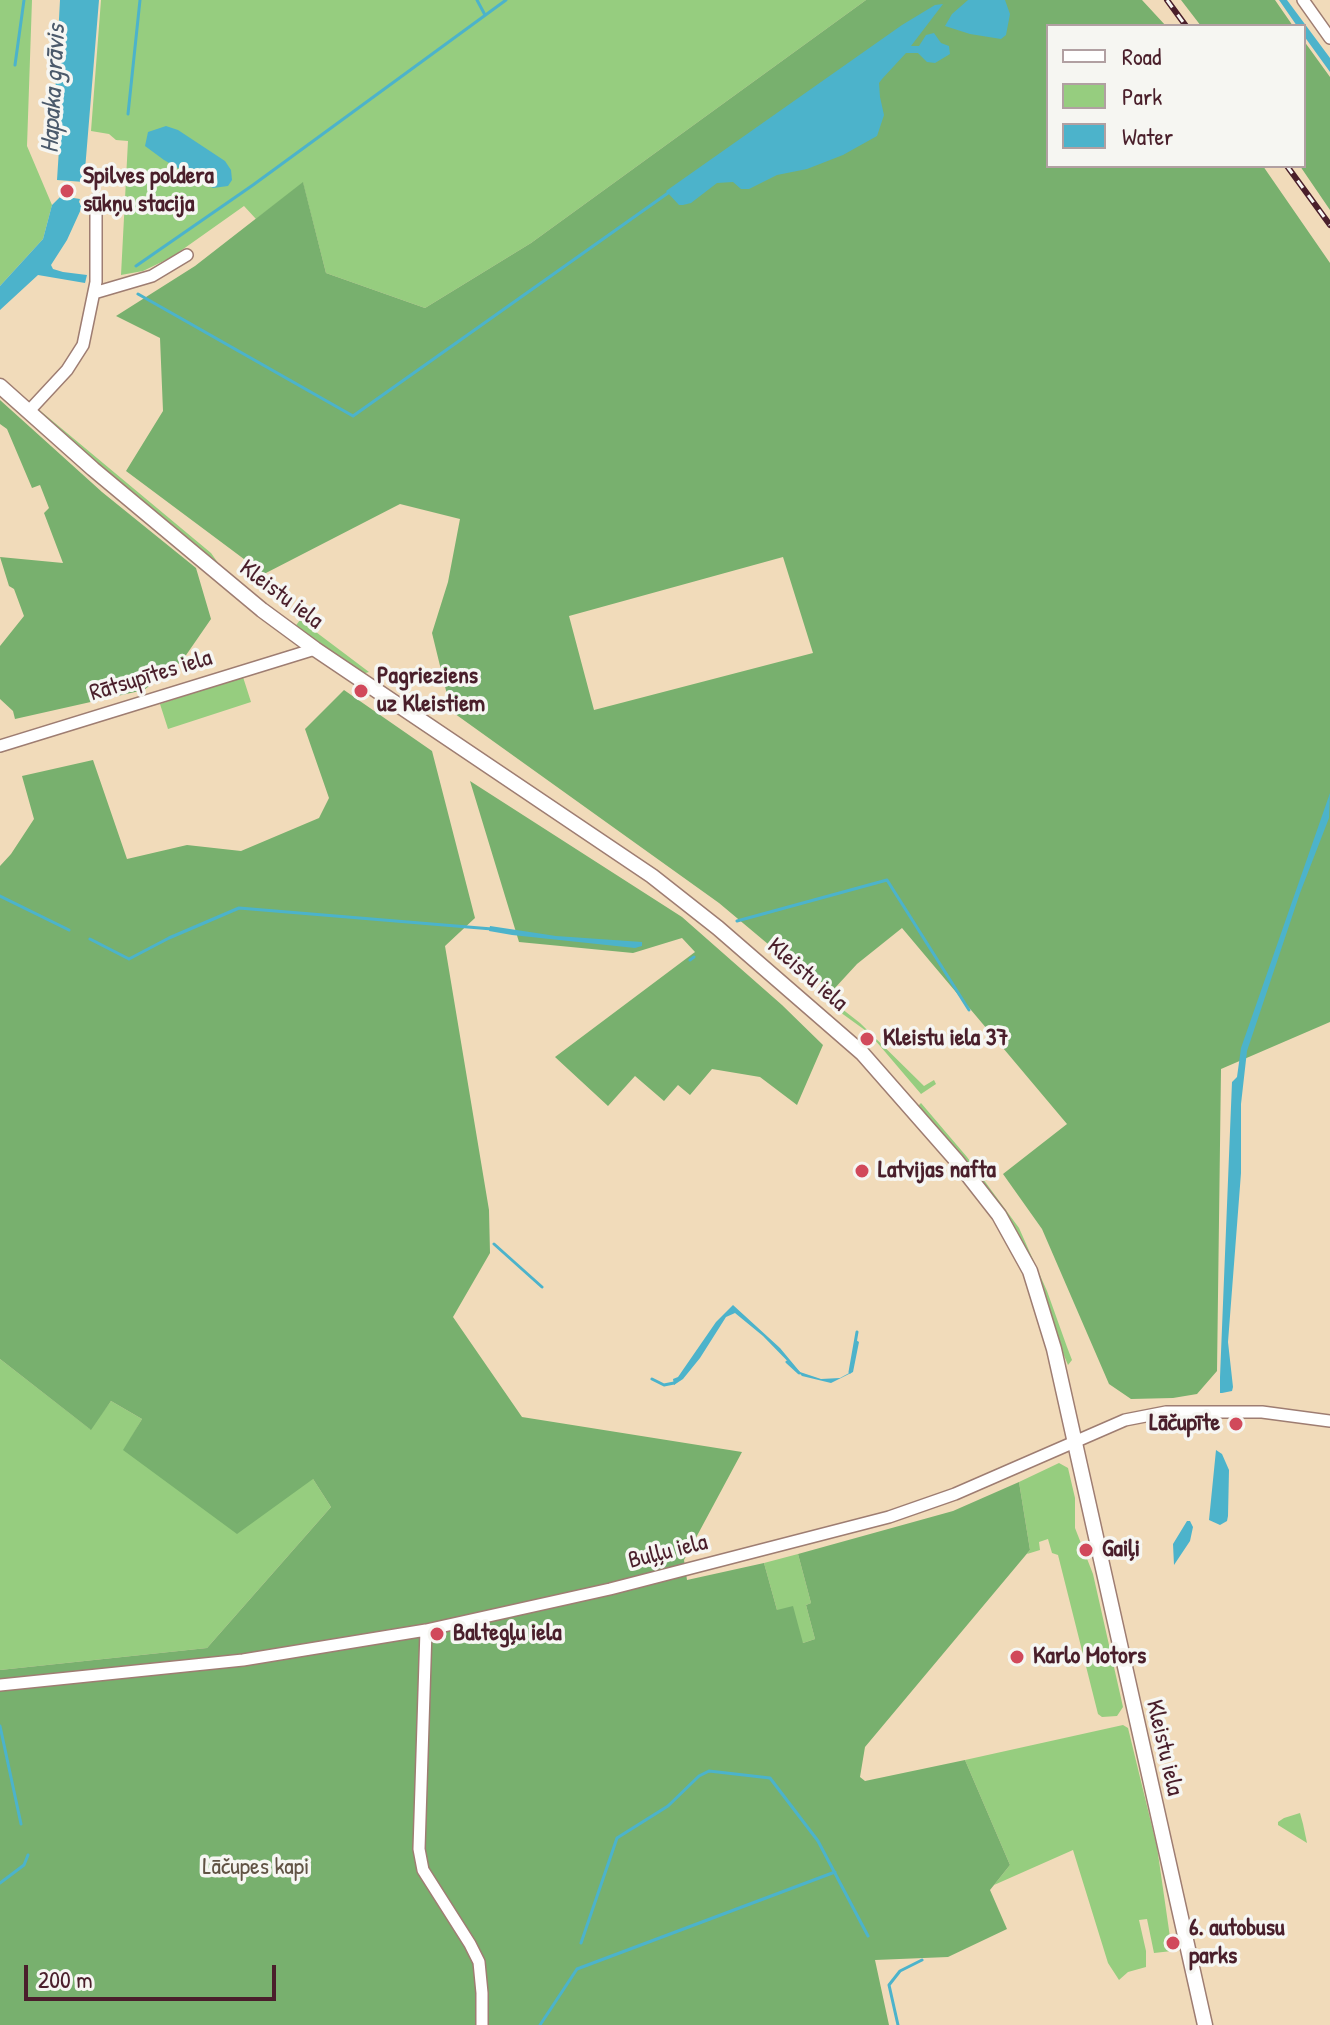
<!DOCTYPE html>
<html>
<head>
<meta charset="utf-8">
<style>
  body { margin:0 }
  #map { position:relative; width:1330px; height:2025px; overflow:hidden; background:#f1dbba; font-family:"Patrick Hand",sans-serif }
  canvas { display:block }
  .legend { position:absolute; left:1046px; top:24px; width:260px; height:144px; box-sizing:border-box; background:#f6f6f2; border:2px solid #b1a0a2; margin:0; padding:10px 14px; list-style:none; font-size:24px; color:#4a1f2b }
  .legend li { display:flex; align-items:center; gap:16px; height:40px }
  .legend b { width:40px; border:2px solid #b1a0a2 }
  .scale { position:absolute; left:24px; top:1965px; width:252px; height:36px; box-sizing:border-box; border:4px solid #4a1f2b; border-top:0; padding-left:10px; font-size:24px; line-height:28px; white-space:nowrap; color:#4a1f2b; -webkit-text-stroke:6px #f6f6f2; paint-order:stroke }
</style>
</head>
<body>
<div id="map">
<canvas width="1330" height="2025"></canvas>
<ul class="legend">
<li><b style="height:10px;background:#fff"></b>Road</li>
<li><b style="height:22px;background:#96cd7f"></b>Park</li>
<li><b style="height:22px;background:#4cb3cb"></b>Water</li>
</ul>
<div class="scale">200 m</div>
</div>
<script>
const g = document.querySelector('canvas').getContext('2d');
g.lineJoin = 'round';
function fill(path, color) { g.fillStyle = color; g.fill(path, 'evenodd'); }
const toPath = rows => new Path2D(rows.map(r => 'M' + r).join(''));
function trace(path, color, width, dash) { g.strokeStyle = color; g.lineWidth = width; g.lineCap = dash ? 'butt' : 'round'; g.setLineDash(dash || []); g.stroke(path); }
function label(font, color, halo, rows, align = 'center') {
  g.font = font + ' "Patrick Hand",sans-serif'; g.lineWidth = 7; g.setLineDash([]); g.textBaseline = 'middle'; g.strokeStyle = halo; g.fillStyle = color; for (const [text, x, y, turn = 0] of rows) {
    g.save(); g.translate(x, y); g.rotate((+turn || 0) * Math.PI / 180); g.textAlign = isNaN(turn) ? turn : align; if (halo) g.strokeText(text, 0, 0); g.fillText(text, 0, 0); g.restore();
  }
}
fill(toPath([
  [0,0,32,0,27,146,52,205,43,239,0,286],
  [101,0,866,0,531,243,425,308,326,273,303,183,256,219,244,206,172,257,143,271,121,275,128,141,116,140,109,134,91,131],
  [37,408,211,553,221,567,208,559,42,416],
  [300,620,369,672,362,674,294,628],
  [243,677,251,702,168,729,160,704],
  [837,1005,860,1023,924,1086,934,1080,936,1084,921,1094,869,1033,833,1007],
  [921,1103,967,1157,1019,1228,1047,1291,1067,1347,1072,1360,1068,1365,1058,1341,1044,1293,998,1206,918,1106],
  [0,1359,90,1429,111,1401,142,1419,124,1450,313,1479,331,1507,207,1648,0,1670],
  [1059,1463,1068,1468,1075,1498,1075,1528,1093,1574,1123,1707,1117,1716,1102,1717,1098,1714,1058,1555,1052,1553,1048,1539,1039,1542,1040,1550,1027,1554,1030,1550,1019,1482],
  [798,1554,811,1603,806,1605,815,1639,803,1643,777,1610,764,1563],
  [1123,1725,1128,1728,1157,1847,1172,1951,1154,1953,1147,1919,1139,1920,1146,1951,1146,1967,1128,1972,1119,1980,1108,1963,1073,1850,994,1885,1010,1865,965,1760],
  [1300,1813,1303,1824,1307,1843,1278,1825,1278,1822,1284,1818]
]), '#96cd7f');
fill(toPath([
  [866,0,1142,0,1166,26,1048,26,1048,166,1263,166,1330,263,1330,1022,1221,1069,1217,1371,1197,1394,1173,1398,1131,1399,1109,1384,1042,1229,1003,1174,1067,1124,902,928,857,964,834,989,799,970,719,903,451,711,432,633,448,582,460,519,400,504,264,574,126,471,163,411,160,338,116,316,195,266,303,182,326,273,425,308,531,243],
  [783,557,813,653,594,710,569,616],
  [1181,0,1275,0,1293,26,1201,26],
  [1304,41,1330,77,1330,210,1300,166,1304,166],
  [0,400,102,492,196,568,211,619,182,661,144,690,15,719,13,711,0,699,0,646,24,616,14,589,9,586,0,557,63,563,44,513,49,508,40,485,32,488,7,429,0,424],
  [344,690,432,751,475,918,445,946,489,1210,490,1253,453,1317,522,1417,742,1452,684,1560,687,1580,764,1563,777,1610,793,1606,803,1643,815,1639,806,1605,811,1603,798,1554,953,1511,1019,1482,1030,1550,865,1747,860,1777,865,1781,965,1760,1010,1865,990,1890,1007,1929,948,1957,875,1960,889,2025,0,2025,0,1670,207,1648,331,1507,313,1479,237,1534,123,1450,142,1419,111,1401,91,1430,0,1359,0,866,11,854,34,819,22,776,93,760,127,859,187,845,241,851,319,818,329,798,305,729],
  [470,781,682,917,782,1005,823,1045,797,1105,760,1077,712,1069,690,1095,678,1085,664,1101,635,1076,608,1106,555,1057,695,952,682,938,633,953,519,942]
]), '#78b06e');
fill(toPath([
  [60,0,99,0,84,182,57,180,59,149,54,131,55,94],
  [968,0,1005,0,1010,14,1006,35,1001,39,970,34,945,26,952,14],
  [1279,0,1287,0,1330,58,1330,72,1304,36,1304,26,1297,26],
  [943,4,911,46,919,46,926,35,934,33,941,43,949,46,950,54,935,63,927,62,918,53,906,53,882,79,879,83,880,97,884,115,877,136,843,155,807,169,777,175,749,189,741,189,733,182,717,183,691,203,683,205,679,205,666,191,902,25,935,5],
  [166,126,178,130,225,161,231,170,232,180,228,186,213,188,164,160,145,146,148,132],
  [61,196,80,199,79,202,82,207,67,240,51,265,53,269,63,272,87,275,85,283,38,275,0,310,0,286,43,239,52,205],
  [1330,793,1329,818,1300,893,1247,1051,1241,1104,1241,1173,1228,1342,1233,1387,1232,1391,1222,1393,1220,1393,1220,1377,1232,1082,1237,1077,1241,1048],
  [490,926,556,936,642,942,642,946,635,948,512,935,489,931],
  [733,1305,780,1348,800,1372,821,1379,840,1378,851,1372,856,1340,859,1342,853,1372,831,1383,802,1376,763,1336,735,1313,726,1317,700,1358,683,1379,674,1385,673,1379,678,1377,716,1322],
  [1216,1450,1222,1454,1229,1470,1228,1516,1227,1521,1220,1525,1209,1520],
  [1187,1521,1190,1521,1193,1527,1190,1541,1174,1565,1173,1544]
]), '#4cb3cb');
trace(toPath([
  [477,0,485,15],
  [15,65,24,0],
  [128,114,140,0],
  [136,266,253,185,506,0],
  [138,294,353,416,668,193],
  [0,896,69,930],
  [737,921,887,880,969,1010],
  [90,939,129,959,169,938,239,908,492,929],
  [690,960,694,957],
  [494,1244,542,1287],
  [787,1362,799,1373],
  [850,1372,857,1332],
  [652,1379,664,1385,674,1383],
  [0,1726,21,1824],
  [0,1883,24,1865,28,1855],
  [581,1943,617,1838,668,1806,699,1776,709,1771,770,1778,818,1841,868,1936],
  [540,2025,577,1969,835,1872],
  [898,2025,889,1985,900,1971,922,1960]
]), '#4cb3cb', 3);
const minor = toPath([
  [1303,0,1330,38],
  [94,293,152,276,187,255],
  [28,412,67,370,83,345,96,282,96,199],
  [0,746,315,649],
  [426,1630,419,1849,423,1870,470,1944,479,1962,482,1993,482,2025],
  [0,1685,243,1660,426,1630,610,1589,889,1517,955,1494,1125,1420,1166,1412,1262,1412,1330,1421]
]);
const major = toPath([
  [0,386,93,469,262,610,315,649,652,876,718,928,862,1053,956,1160,999,1215,1030,1271,1054,1349,1205,2025]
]);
trace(minor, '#9e7d72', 14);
trace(major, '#9e7d72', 17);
trace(minor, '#fff', 11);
trace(major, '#fff', 14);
const rail = toPath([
  [1167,0,1186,26],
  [1287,166,1330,225]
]);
trace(rail, '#4a1f2b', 6);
trace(rail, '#f6f6f2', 3, [9]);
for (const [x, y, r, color] of [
  [67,191,8,"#d1495b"],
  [361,691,8,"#d1495b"],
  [867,1039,8,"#d1495b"],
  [862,1171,8,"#d1495b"],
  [1236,1424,8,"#d1495b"],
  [1086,1550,8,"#d1495b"],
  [437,1634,8,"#d1495b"],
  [1017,1657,8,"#d1495b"],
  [1173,1943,8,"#d1495b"]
]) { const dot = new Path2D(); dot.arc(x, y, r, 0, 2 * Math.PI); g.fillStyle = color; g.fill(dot); trace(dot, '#f6f6f2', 3); }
label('bold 24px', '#4a1f2b', '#f6f6f2', [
  ["Spilves poldera",83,177],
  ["sūkņu stacija",83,205],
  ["Pagrieziens",377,677],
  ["uz Kleistiem",377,705],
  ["Kleistu iela 37",883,1039],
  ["Latvijas nafta",878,1171],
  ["Lāčupīte",1220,1424,"right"],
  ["Gaiļi",1102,1550],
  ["Baltegļu iela",453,1634],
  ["Karlo Motors",1033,1657],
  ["6. autobusu",1189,1929],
  ["parks",1189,1957]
], 'left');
label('24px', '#4a1f2b', '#f6f6f2', [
  ["Kleistu iela",281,595,37],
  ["Rātsupītes iela",151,676,-17],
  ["Kleistu iela",807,975,41],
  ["Buļļu iela",668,1552,-14],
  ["Kleistu iela",1164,1748,77]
]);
label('24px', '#615344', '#f6f6f2', [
  ["Lāčupes kapi",256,1868]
]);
label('italic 26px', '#4b5a6b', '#f6f6f2', [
  ["Hapaka grāvis",54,89,-87]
]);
</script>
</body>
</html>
